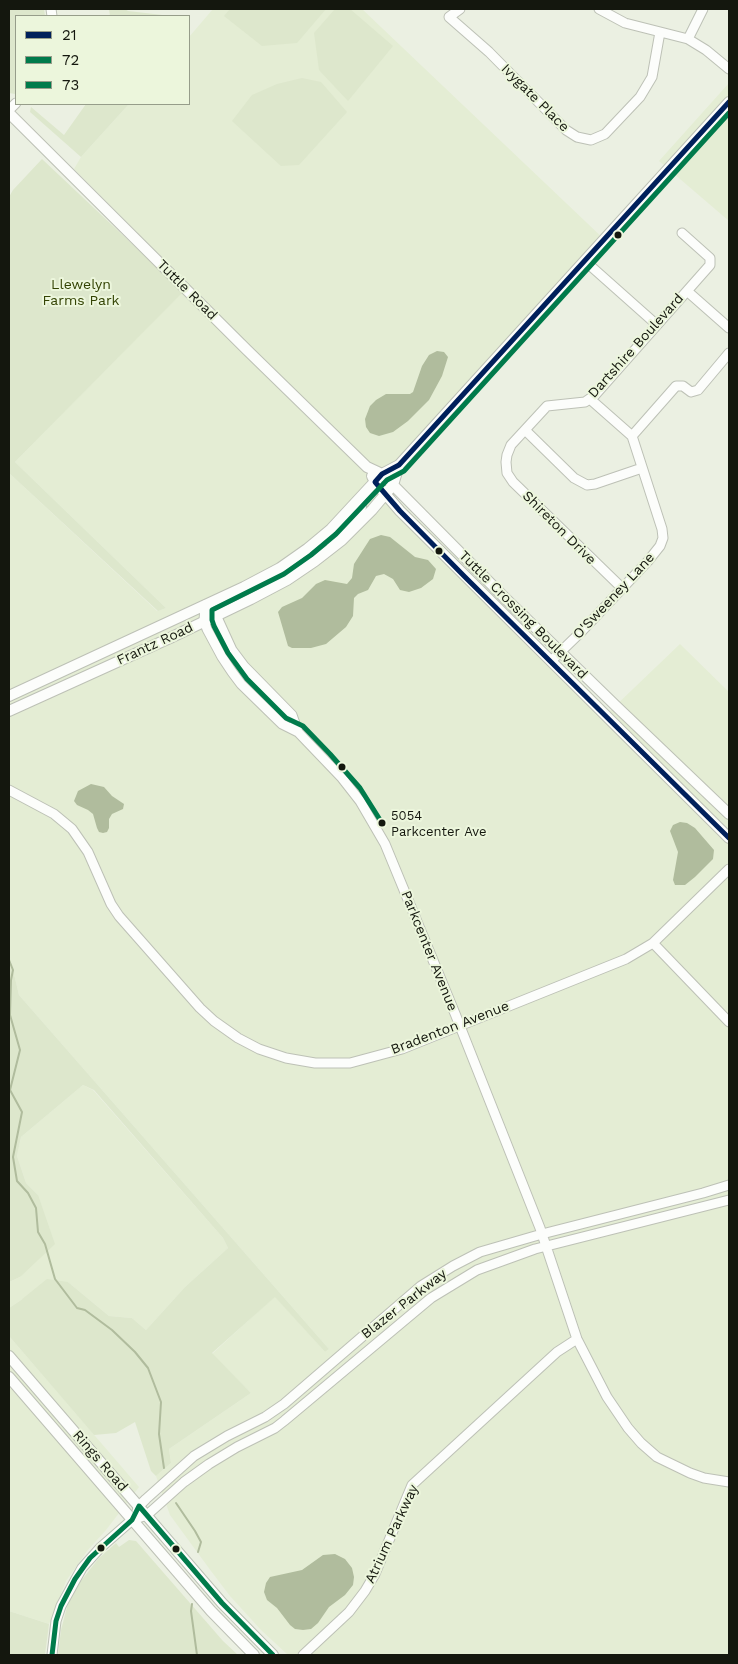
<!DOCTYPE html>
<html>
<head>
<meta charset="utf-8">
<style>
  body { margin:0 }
  #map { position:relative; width:738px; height:1664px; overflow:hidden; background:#ebf0e2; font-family:"Work Sans",sans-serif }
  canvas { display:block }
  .frame { position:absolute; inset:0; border:10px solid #14170e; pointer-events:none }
  .legend { position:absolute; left:15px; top:15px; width:175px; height:90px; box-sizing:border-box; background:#ecf6dc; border:1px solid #969d8a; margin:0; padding:6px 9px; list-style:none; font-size:15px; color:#14170e }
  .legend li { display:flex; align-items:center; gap:10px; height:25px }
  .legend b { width:25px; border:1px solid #969d8a }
</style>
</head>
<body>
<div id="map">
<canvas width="738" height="1664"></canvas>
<div class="frame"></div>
<ul class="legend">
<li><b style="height:6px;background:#00205b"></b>21</li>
<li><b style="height:6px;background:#007b4b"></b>72</li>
<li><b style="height:6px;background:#007b4b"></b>73</li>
</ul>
</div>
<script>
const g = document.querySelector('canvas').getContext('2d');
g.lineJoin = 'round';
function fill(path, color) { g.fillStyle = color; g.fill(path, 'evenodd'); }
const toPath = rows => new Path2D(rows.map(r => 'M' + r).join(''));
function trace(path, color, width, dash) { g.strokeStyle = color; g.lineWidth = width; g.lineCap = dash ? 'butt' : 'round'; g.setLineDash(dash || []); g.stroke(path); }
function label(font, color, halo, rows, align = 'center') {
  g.font = font + ' "Work Sans",sans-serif'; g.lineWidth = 4; g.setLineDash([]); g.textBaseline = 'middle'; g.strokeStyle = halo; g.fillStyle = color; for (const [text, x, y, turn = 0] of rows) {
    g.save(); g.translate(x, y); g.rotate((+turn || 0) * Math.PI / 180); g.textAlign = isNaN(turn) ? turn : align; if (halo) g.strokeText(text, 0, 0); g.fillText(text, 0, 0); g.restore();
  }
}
fill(toPath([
  [213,9,362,9,607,242,384,486,610,711,680,644,729,692,729,1655,288,1655,261,1630,230,1596,211,1571,170,1515,156,1476,171,1463,169,1449,251,1393,212,1354,275,1296,325,1352,329,1349,19,995,9,953,9,473,157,611,166,608,15,462,189,285,74,169,81,157,129,104,189,104,189,37],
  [729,83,729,221,659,161],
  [83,1085,93,1090,223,1238,228,1248,185,1287,146,1330,132,1318,109,1316,68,1282,21,1300,9,1308,9,1282,20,1277,38,1195,26,1183,17,1156,21,1137],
  [9,1336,139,1487,106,1530,87,1551,66,1581,49,1624,9,1611]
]), '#e4edd4');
fill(toPath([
  [9,9,44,9,45,16,16,16,15,94,9,93],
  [109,9,125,9,128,11,171,16,110,16],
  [230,9,326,9,297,43,262,46,224,16],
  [335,9,350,9,393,46,348,101,319,70,314,33],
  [302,78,321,82,347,112,299,165,281,166,232,121,252,95,277,84],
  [86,104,129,104,81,157,30,112,31,107,64,135],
  [42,159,183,292,15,462,166,608,158,611,9,473,9,197,13,190],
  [9,953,19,995,329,1349,325,1352,275,1297,212,1353,251,1393,169,1449,171,1463,156,1476,151,1471,135,1422,116,1433,94,1435,9,1336,9,1308,21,1300,47,1279,68,1282,109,1316,132,1318,146,1330,185,1287,228,1248,223,1238,94,1090,83,1085,21,1137,17,1156,26,1183,38,1195,55,1244,20,1277,9,1282],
  [129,1540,136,1541,223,1641,238,1655,58,1655,61,1630,67,1607,77,1586,99,1558,116,1543,119,1547],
  [9,1611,49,1624,45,1655,9,1655]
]), '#dde7cc');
fill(toPath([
  [437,351,444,352,448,357,442,376,429,400,408,421,393,432,379,436,370,433,366,427,365,419,370,406,376,400,386,394,410,394,413,392,422,366,429,355],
  [381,535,390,537,415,557,428,560,436,569,433,579,421,588,409,592,400,590,393,579,384,574,376,576,368,590,358,594,354,598,353,616,346,627,326,644,311,648,292,648,288,646,278,612,282,607,302,598,316,584,325,580,347,584,352,578,354,564,370,539],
  [91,784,104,787,112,796,124,804,123,809,112,814,109,819,109,828,107,832,103,833,99,832,97,828,93,814,88,810,77,805,74,801,78,791],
  [680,822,687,823,695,828,714,850,713,859,695,877,685,885,675,885,673,880,678,852,670,831,673,825],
  [335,1554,345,1559,352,1568,354,1577,353,1585,345,1595,329,1607,318,1623,311,1629,303,1630,295,1629,290,1625,277,1608,267,1600,264,1592,266,1583,270,1577,302,1570,323,1555]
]), '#b0bc9d');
trace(toPath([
  [9,960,13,970,11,980,10,1015,20,1050,10,1090,22,1112,13,1157,17,1181,28,1193,36,1208,38,1232,45,1244,55,1279,77,1308,85,1310,112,1330,135,1352,148,1368,161,1402,159,1434,164,1468],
  [176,1503,195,1531,201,1542,198,1552],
  [192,1604,191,1611,197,1655]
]), '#b0bc9d', 2);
const minor = toPath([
  [51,9,52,16],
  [460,9,449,17,489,52,566,130,577,137,591,140,605,134,640,97,652,77,660,32],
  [599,9,625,23,688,39,706,50,729,69],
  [688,39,703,9],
  [9,110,16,103],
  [585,261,657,325],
  [687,291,729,328],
  [525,430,574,478,587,485,595,484,642,468],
  [632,436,676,386,683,386,691,392,698,390,729,353],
  [622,588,513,482,507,473,506,462,507,455,511,445,547,406,585,402,595,395,710,265,710,258,682,233],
  [205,605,204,621,207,629,222,657,232,672,241,684,282,724,298,732,342,778,360,801,385,844,456,1016,540,1228,577,1339,607,1397,628,1428,641,1443,657,1457,690,1473,704,1478,729,1482],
  [205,605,216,615,232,650,244,666,292,715,298,732],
  [551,661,582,631,648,561,660,546,663,538,662,529,632,436,590,399],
  [9,790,54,814,72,829,88,852,111,904,119,916,200,1008,214,1021,238,1038,259,1049,286,1058,315,1063,350,1063,402,1049,626,959,653,943,729,869],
  [653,943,729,1022],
  [137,1511,139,1506,146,1499,194,1456,227,1436,265,1417,284,1404,421,1286,453,1266,480,1252,542,1234,703,1193,729,1185],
  [52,1655,56,1621,61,1606,82,1568,100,1548,132,1520,147,1515,184,1482,209,1464,237,1447,275,1428,284,1421,431,1298,477,1270,535,1249,729,1200],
  [303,1655,349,1612,365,1591,375,1574,412,1485,557,1352,577,1339]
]);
const major = toPath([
  [9,113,247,350,367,467,382,474,393,485,505,598,616,706,729,814],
  [372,476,375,482,400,511,729,838],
  [331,542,361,507],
  [9,696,244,587,280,568,307,549,331,529,382,474,399,465,729,102],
  [9,711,170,638,251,599,287,580,315,561,342,540,372,510,393,485,399,465],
  [9,1356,222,1603,273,1655],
  [9,1377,211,1611,254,1655]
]);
trace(minor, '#bdc1b6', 11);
trace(major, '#bdc1b6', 12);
trace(minor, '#fcfdfb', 9);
trace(major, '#fcfdfb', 10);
trace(toPath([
  [729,102,399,465,382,474,375,482,400,511,465,577,729,838]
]), '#00205b', 5);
trace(toPath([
  [382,823,360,788,330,754,303,726,286,718,247,679,228,653,214,626,212,620,212,610,284,574,311,555,336,534,387,480,404,471,729,113]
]), '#007b4b', 5);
trace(toPath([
  [52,1655,56,1621,61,1606,75,1579,90,1558,132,1520,139,1506,222,1603,273,1655]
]), '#007b4b', 5);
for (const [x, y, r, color] of [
  [618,235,4.5,"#14170e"],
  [439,551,4.5,"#14170e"],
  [342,767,4.5,"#14170e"],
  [382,823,4.5,"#14170e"],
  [101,1548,4.5,"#14170e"],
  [176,1549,4.5,"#14170e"]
]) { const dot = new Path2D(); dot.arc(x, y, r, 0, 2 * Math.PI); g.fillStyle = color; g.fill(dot); trace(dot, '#ecf6dc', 2); }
label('13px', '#14170e', '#ecf6dc', [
  ["5054",391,816],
  ["Parkcenter Ave",391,832]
], 'left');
label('14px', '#14170e', '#ecf6dc', [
  ["Ivygate Place",535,98,45],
  ["Tuttle Road",187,290,45],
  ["Dartshire Boulevard",636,346,-48],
  ["Shireton Drive",559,528,45],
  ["O'Sweeney Lane",614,596,-47],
  ["Tuttle Crossing Boulevard",523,615,45],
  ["Frantz Road",155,644,-25],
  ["Parkcenter Avenue",429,951,68],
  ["Bradenton Avenue",450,1028,-21],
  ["Blazer Parkway",404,1304,-38],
  ["Rings Road",100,1461,49],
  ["Atrium Parkway",392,1534,-65]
]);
label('14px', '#334303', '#ecf6dc', [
  ["Llewelyn",81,285],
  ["Farms Park",81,301]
]);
</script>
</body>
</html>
